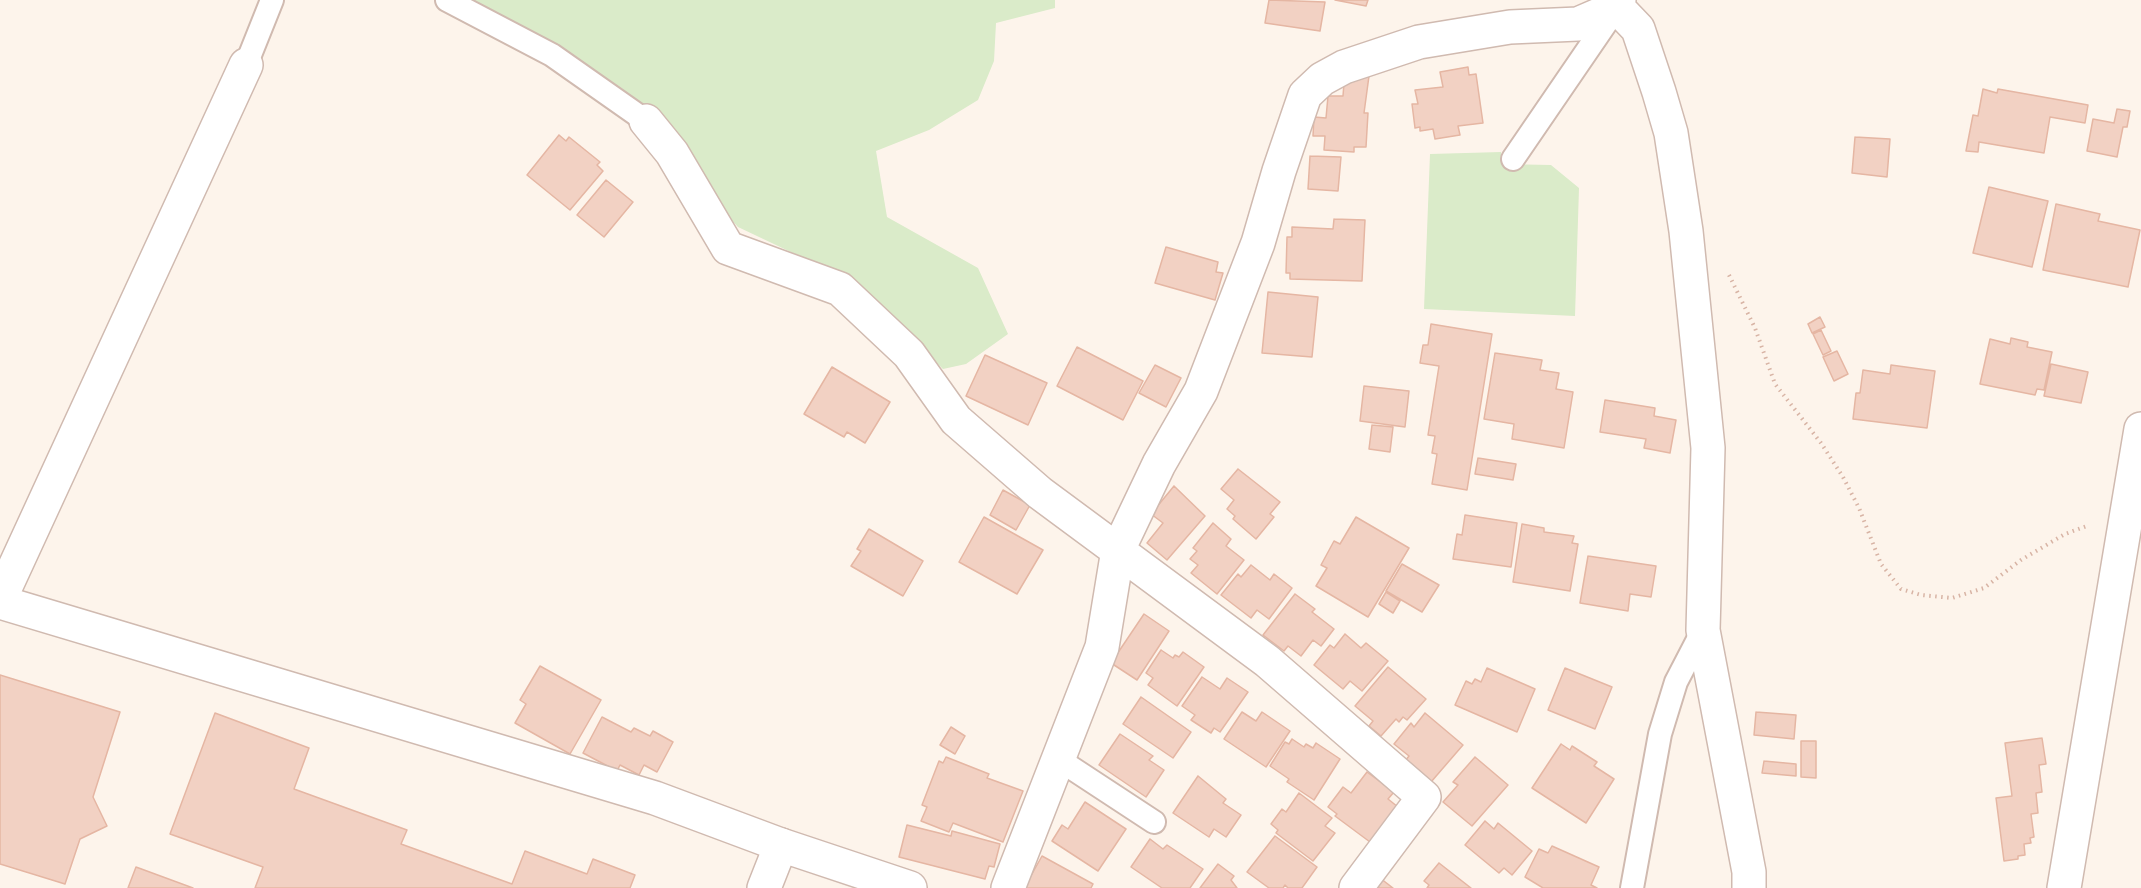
<!DOCTYPE html>
<html>
<head>
<meta charset="utf-8">
<style>
  body { margin:0 }
  canvas { display:block; background:#fdf4eb }
</style>
</head>
<body>
<canvas width="2141" height="888"></canvas>
<script>
const g = document.querySelector('canvas').getContext('2d');
g.lineJoin = 'round';
function fill(path, color) { g.fillStyle = color; g.fill(path, 'evenodd'); }
const toPath = rows => new Path2D(rows.map(r => 'M' + r).join(''));
function trace(path, color, width, dash) { g.strokeStyle = color; g.lineWidth = width; g.lineCap = dash ? 'butt' : 'round'; g.setLineDash(dash || []); g.stroke(path); }
fill(toPath([
  [471,0,1055,0,1055,8,996,23,994,61,978,100,929,130,876,151,887,217,978,268,1008,334,966,364,943,369,881,309,835,273,738,227,586,66,510,19],
  [1501,152,1502,164,1551,165,1579,188,1575,316,1424,309,1430,154]
]), '#daebc9');
const building = toPath([
  [1269,0,1325,2,1320,31,1265,23,1269,0],
  [1335,0,1368,0,1366,6,1335,0],
  [1468,67,1469,75,1476,74,1483,123,1458,126,1460,135,1435,139,1433,129,1420,131,1420,127,1415,128,1412,104,1418,104,1415,90,1443,87,1440,72,1468,67],
  [1369,76,1364,113,1368,113,1366,147,1354,147,1354,152,1324,150,1325,136,1313,136,1314,117,1326,118,1328,96,1343,96,1344,83,1369,76],
  [1983,89,1997,93,1998,89,2088,105,2085,123,2050,117,2044,153,1979,142,1978,152,1966,151,1973,115,1978,116,1983,89],
  [2117,109,2130,111,2127,127,2123,127,2117,157,2087,151,2093,119,2114,123,2117,109],
  [559,135,566,141,569,137,600,162,597,165,603,171,570,210,527,175,559,135],
  [1855,137,1890,139,1887,177,1852,173,1855,137],
  [1310,156,1341,157,1338,191,1308,189,1310,156],
  [606,180,633,202,604,237,577,215,606,180],
  [1989,187,2048,201,2032,267,1973,253,1989,187],
  [2056,204,2100,214,2098,221,2140,230,2128,287,2043,270,2056,204],
  [1334,219,1365,220,1362,281,1290,279,1290,273,1286,273,1287,237,1292,237,1292,227,1333,229,1334,219],
  [1166,247,1218,262,1216,272,1223,273,1215,300,1155,283,1166,247],
  [1268,292,1318,297,1312,357,1262,353,1268,292],
  [1820,317,1825,327,1812,333,1808,324,1820,317],
  [1431,324,1492,334,1467,490,1432,484,1437,454,1432,453,1435,436,1428,435,1439,366,1420,363,1423,345,1428,345,1431,324],
  [1821,330,1831,351,1823,355,1813,334,1821,330],
  [2011,338,2028,342,2027,347,2052,352,2044,390,2037,389,2035,395,1980,384,1990,339,2010,344,2011,338],
  [1077,347,1143,381,1123,420,1057,386,1077,347],
  [1837,351,1848,374,1834,381,1823,357,1837,351],
  [1495,353,1542,360,1540,370,1559,373,1556,389,1573,392,1564,448,1512,439,1514,424,1484,419,1495,353],
  [985,355,1047,383,1028,425,966,396,985,355],
  [2051,364,2088,372,2081,403,2044,396,2051,364],
  [1155,365,1181,378,1166,407,1139,393,1155,365],
  [1891,365,1935,371,1927,428,1853,419,1856,393,1860,393,1863,370,1890,374,1891,365],
  [832,367,890,402,865,443,847,432,844,437,804,414,832,367],
  [1364,386,1409,391,1405,427,1360,421,1364,386],
  [1605,400,1655,408,1654,416,1676,420,1670,453,1644,448,1646,439,1600,432,1605,400],
  [1372,425,1393,427,1390,452,1369,449,1372,425],
  [1478,458,1516,464,1513,480,1475,474,1478,458],
  [1238,469,1280,502,1270,514,1274,517,1256,539,1233,519,1235,516,1227,509,1234,500,1221,489,1238,469],
  [1174,486,1205,516,1167,560,1147,543,1163,523,1151,514,1174,486],
  [1003,490,1030,505,1016,530,990,515,1003,490],
  [1465,515,1517,523,1511,567,1453,559,1457,534,1462,535,1465,515],
  [984,517,1043,550,1017,594,959,562,984,517],
  [1356,517,1409,548,1368,617,1316,586,1327,568,1321,565,1334,541,1340,544,1356,517],
  [1213,523,1231,539,1226,546,1244,560,1217,594,1191,573,1198,565,1190,559,1197,551,1193,548,1213,523],
  [1522,524,1544,528,1544,532,1574,536,1572,543,1578,544,1570,591,1513,582,1522,524],
  [869,529,923,561,903,596,851,566,861,551,857,549,869,529],
  [1588,556,1656,566,1651,597,1630,594,1628,611,1580,603,1588,556],
  [1402,564,1439,585,1422,612,1386,591,1402,564],
  [1251,565,1270,580,1274,574,1292,588,1269,619,1257,610,1251,618,1221,595,1238,574,1241,577,1251,565],
  [1386,592,1400,601,1393,613,1379,604,1386,592],
  [1295,594,1315,609,1312,612,1334,629,1321,646,1313,640,1301,656,1288,646,1284,651,1263,635,1295,594],
  [1144,614,1169,631,1137,680,1111,663,1144,614],
  [1345,634,1361,648,1366,643,1388,661,1362,691,1350,681,1343,689,1314,665,1330,645,1334,648,1345,634],
  [1161,650,1173,658,1175,655,1179,657,1183,652,1204,667,1177,706,1148,685,1153,678,1146,673,1161,650],
  [540,666,601,700,570,754,515,723,526,704,520,700,540,666],
  [1388,667,1426,699,1407,720,1403,717,1399,722,1396,719,1381,736,1369,726,1373,721,1355,706,1388,667],
  [1487,668,1535,689,1517,732,1455,705,1466,681,1472,684,1475,679,1481,682,1487,668],
  [1565,668,1612,687,1595,729,1548,710,1565,668],
  [0,675,120,712,93,797,107,826,80,839,65,884,0,864,0,675],
  [1202,677,1220,689,1227,678,1248,692,1220,732,1214,728,1211,733,1191,720,1195,715,1182,706,1202,677],
  [1141,697,1191,732,1173,758,1123,724,1141,697],
  [1242,712,1256,721,1262,712,1290,731,1266,767,1224,739,1242,712],
  [1756,712,1796,715,1794,739,1754,735,1756,712],
  [215,713,309,748,294,789,407,830,401,844,512,884,525,851,587,874,593,859,635,875,630,888,255,888,263,867,170,834,215,713],
  [1425,713,1463,745,1431,782,1405,761,1409,756,1394,744,1411,723,1414,727,1425,713],
  [602,717,631,732,634,728,650,736,653,731,673,742,657,772,644,765,639,775,620,765,617,771,583,753,602,717],
  [951,727,965,736,955,754,940,745,951,727],
  [1120,734,1153,756,1149,760,1164,770,1146,797,1099,765,1120,734],
  [2042,738,2046,764,2039,765,2042,792,2036,793,2038,813,2031,814,2034,837,2030,838,2031,843,2024,844,2025,855,2018,856,2018,859,2004,861,1996,798,2012,796,2005,743,2042,738],
  [1292,739,1304,747,1306,744,1313,748,1316,743,1340,759,1314,800,1287,782,1289,779,1270,766,1285,742,1289,744,1292,739],
  [1801,741,1816,741,1816,778,1801,777,1801,741],
  [1561,744,1570,750,1572,746,1597,762,1594,766,1614,779,1586,823,1532,788,1561,744],
  [946,757,989,774,987,778,1023,791,1003,842,953,823,949,832,921,821,927,807,922,805,939,761,943,763,946,757],
  [1475,757,1508,785,1472,826,1443,802,1458,785,1453,782,1475,757],
  [1764,761,1796,764,1796,776,1762,773,1764,761],
  [1367,772,1394,792,1388,799,1398,807,1370,842,1335,816,1337,814,1328,807,1343,787,1351,793,1367,772],
  [1198,776,1226,799,1223,803,1241,815,1226,837,1214,829,1209,837,1173,813,1198,776],
  [1299,793,1332,818,1325,826,1335,833,1313,861,1276,833,1278,830,1271,824,1282,809,1286,812,1299,793],
  [1085,802,1126,829,1098,871,1052,841,1062,825,1068,829,1085,802],
  [1485,821,1494,829,1498,823,1532,851,1512,875,1504,868,1499,873,1465,845,1485,821],
  [907,825,951,836,952,831,1000,844,994,867,989,866,985,879,899,857,907,825],
  [1275,836,1317,867,1302,888,1288,888,1285,885,1283,888,1269,888,1247,872,1275,836],
  [1150,839,1163,849,1167,845,1203,869,1190,888,1162,888,1131,867,1150,839],
  [1552,846,1599,867,1591,885,1597,888,1543,888,1525,877,1539,849,1548,853,1552,846],
  [1042,856,1093,884,1091,888,1024,888,1042,856],
  [1439,863,1471,888,1427,888,1429,885,1424,881,1439,863],
  [1218,864,1234,876,1231,880,1237,888,1200,888,1218,864],
  [136,867,193,888,128,888,136,867],
  [1380,878,1393,888,1372,888,1380,878]
]);
fill(building, '#f2d1c3');
trace(building, '#e5b6a3', 1.5);
const service = toPath([
  [447,0,552,55,646,121],
  [246,65,272,0],
  [1513,159,1617,7],
  [1058,759,1154,822],
  [1632,888,1660,734,1676,682,1703,630]
]);
const minor = toPath([
  [1617,7,1638,29,1659,92,1671,133,1686,231,1708,448,1703,630,1749,872,1749,888],
  [646,121,672,153,728,248,840,289,909,354,956,420,1040,493,1267,661,1424,797,1356,888],
  [0,599,246,65],
  [764,888,781,845],
  [1008,888,1102,647,1118,550,1159,464,1201,391,1258,243,1279,171,1305,95,1322,79,1344,67,1419,42,1510,27,1578,24,1617,7,1619,0]
]);
const tertiary = toPath([
  [0,602,655,798,781,845,910,888],
  [2064,888,2141,429]
]);
trace(service, '#d0bab0', 26);
trace(minor, '#d0bab0', 36);
trace(tertiary, '#d0bab0', 36);
trace(toPath([
  [1729,275,1755,328,1775,384,1821,443,1843,477,1859,508,1881,564,1901,589,1921,595,1952,598,1984,588,2021,560,2065,534,2087,526]
]), '#d8b4a5', 4, [1.5, 4.5]);
trace(service, '#fff', 22);
trace(minor, '#fff', 33);
trace(tertiary, '#fff', 33);
</script>
</body>
</html>
